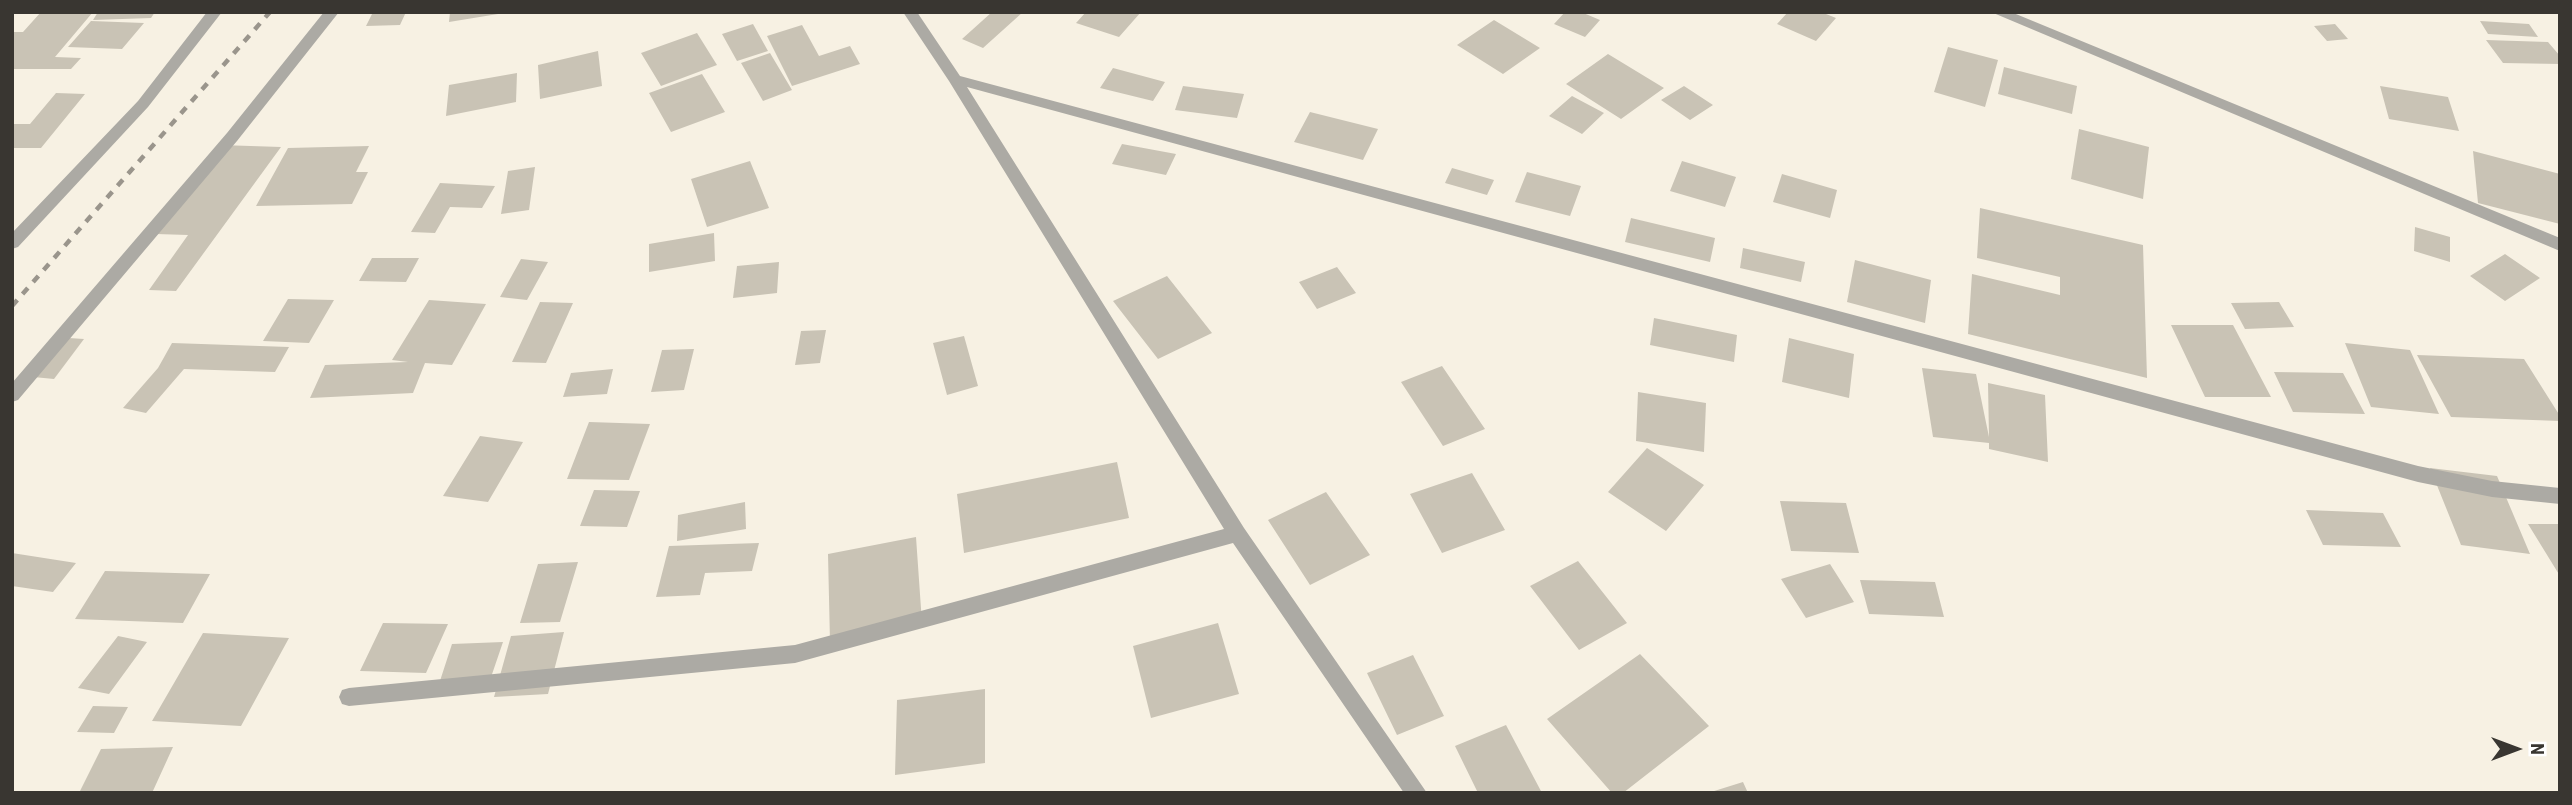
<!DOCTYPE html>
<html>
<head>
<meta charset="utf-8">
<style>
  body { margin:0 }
  #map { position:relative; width:2572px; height:805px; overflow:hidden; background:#f7f1e3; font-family:"Roboto Condensed",sans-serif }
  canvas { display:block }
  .frame { position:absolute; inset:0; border:14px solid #393631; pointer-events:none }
  .north { position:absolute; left:2481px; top:714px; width:70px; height:70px; -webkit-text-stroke:5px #fff; paint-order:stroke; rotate:90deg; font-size:19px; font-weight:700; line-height:28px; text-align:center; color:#393631 }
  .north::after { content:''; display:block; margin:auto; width:24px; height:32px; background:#393631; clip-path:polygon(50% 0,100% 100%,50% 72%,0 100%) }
</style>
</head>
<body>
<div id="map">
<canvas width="2572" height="805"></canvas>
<div class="frame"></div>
<div class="north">N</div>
</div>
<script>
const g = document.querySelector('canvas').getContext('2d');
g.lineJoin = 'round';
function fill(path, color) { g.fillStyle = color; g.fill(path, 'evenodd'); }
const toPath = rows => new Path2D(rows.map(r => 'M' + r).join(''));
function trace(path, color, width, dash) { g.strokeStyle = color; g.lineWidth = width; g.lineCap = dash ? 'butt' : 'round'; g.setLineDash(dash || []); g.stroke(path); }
fill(toPath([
  [41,12,93,12,55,57,81,58,71,69,12,69,12,32,23,32],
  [98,12,155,12,151,18,93,20],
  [373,12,406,12,400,25,366,26],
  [450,12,498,12,498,14,449,22],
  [992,12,1023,12,983,48,962,39],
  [1086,12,1141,12,1119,37,1076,23],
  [1565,12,1581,12,1600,20,1585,37,1554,24],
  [1788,12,1821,12,1836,18,1816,41,1777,24],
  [1494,20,1540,48,1503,74,1457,45],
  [91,21,144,23,122,49,68,47],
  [2480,21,2529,24,2538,37,2488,34],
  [753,24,768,51,737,61,722,34],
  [2335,24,2348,39,2327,41,2314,26],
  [802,25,819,56,850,46,860,64,792,86,767,36],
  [697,33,717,65,661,86,641,53],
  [2486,40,2548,42,2560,56,2560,64,2503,63],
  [1948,47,1998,60,1985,107,1934,92],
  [598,51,602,86,540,99,538,65],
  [770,53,792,90,763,101,741,63],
  [1608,54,1664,88,1621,119,1566,84],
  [2004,67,2077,86,2072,114,1998,94],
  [1113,68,1165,82,1153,101,1100,88],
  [517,73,516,102,446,116,449,85],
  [702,74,725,112,671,132,649,93],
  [1183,86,1244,94,1237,118,1175,110],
  [1684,86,1713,105,1690,120,1661,100],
  [2380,86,2448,97,2459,131,2389,119],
  [56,93,85,94,41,148,12,148,12,124,30,124],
  [1572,96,1604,113,1582,134,1549,116],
  [1310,112,1378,129,1363,160,1294,142],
  [2079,129,2149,147,2143,199,2071,179],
  [1122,144,1176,154,1166,175,1112,164],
  [220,145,281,147,176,291,149,290,188,235,156,234],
  [369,146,356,172,368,172,352,204,256,206,288,148],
  [2473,151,2560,174,2560,224,2478,203],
  [750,161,769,208,707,227,691,179],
  [1682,161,1736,177,1725,207,1670,191],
  [535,167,529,210,501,214,508,171],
  [1452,168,1494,180,1487,195,1445,183],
  [1527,172,1581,186,1570,216,1515,202],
  [1782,174,1837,190,1830,218,1773,202],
  [440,183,495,186,482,208,450,207,435,233,411,232],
  [1980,208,2143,245,2147,378,1968,334,1972,274,2060,295,2060,277,1977,258],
  [1631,218,1715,238,1710,262,1625,242],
  [2415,227,2450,237,2450,262,2414,251],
  [714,233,715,261,649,272,649,244],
  [1743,248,1805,262,1801,282,1740,268],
  [2505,254,2540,278,2505,301,2470,276],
  [372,258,419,258,406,282,359,281],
  [521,259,548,262,527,300,500,297],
  [1855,260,1931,280,1925,323,1847,302],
  [779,262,777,293,733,298,737,266],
  [1337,267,1356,293,1317,309,1299,282],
  [1167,276,1212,333,1158,359,1113,301],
  [288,299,334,300,309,343,263,341],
  [429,300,486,304,452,365,425,363,413,393,310,398,325,365,408,362,392,360],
  [540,302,573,303,546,363,512,362],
  [2279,302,2294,327,2245,329,2231,303],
  [1654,318,1737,335,1734,362,1650,345],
  [2171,325,2233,325,2271,397,2205,397],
  [826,330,820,363,795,365,801,331],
  [964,336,978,386,947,395,933,343],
  [54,337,84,339,54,379,23,376],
  [1789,338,1854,354,1849,398,1782,382],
  [172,343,289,347,275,372,184,369,146,413,123,408,158,368],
  [2345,343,2410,350,2439,414,2371,407],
  [694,349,684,390,651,392,662,350],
  [2417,355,2524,359,2560,416,2560,421,2451,417],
  [1442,366,1485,429,1443,446,1401,382],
  [1922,368,1976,374,1989,437,1988,383,2045,395,2048,462,1989,449,1989,443,1933,437],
  [613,369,607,394,563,397,571,373],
  [2274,372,2343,373,2365,414,2293,412],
  [1638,392,1706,403,1704,452,1636,441],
  [589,422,650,424,629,480,567,479],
  [480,436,523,442,488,502,443,496],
  [1647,448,1704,485,1666,531,1608,492],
  [1117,462,1129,518,964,553,957,494],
  [2430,468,2497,476,2530,554,2461,545],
  [1472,473,1505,530,1442,553,1410,494],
  [594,490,640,491,627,527,580,526],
  [1326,492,1370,555,1310,585,1268,520],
  [1780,501,1846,503,1859,553,1791,551],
  [745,502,746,529,677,541,678,515],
  [2306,510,2383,513,2401,547,2323,545],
  [2528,524,2560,524,2560,576],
  [916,537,922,623,830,642,828,554],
  [759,543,752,571,705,573,700,595,656,597,669,546],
  [12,553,76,563,53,592,12,586],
  [1578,561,1627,623,1579,650,1530,586],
  [578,562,560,622,520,623,538,564],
  [1830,564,1854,602,1806,618,1781,579],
  [105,571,210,574,183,623,75,619],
  [1860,580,1935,582,1944,617,1869,614],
  [383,623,448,624,426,673,360,671],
  [1218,623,1239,694,1151,718,1133,646],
  [564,632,548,694,494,697,511,636],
  [203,633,289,638,241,726,152,721],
  [118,636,147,642,109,694,78,688],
  [503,642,488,686,438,687,452,644],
  [1640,654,1709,726,1623,793,1612,793,1547,719],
  [1413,655,1444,716,1397,735,1367,673],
  [985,689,985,763,895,775,897,700],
  [93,706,128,707,114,733,77,732],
  [1506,725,1542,793,1478,793,1455,746],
  [173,747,152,793,79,793,101,749],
  [1743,782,1748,793,1711,793,1711,792]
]), '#c9c3b5');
fill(toPath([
  [207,12,222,12,148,107,18,247,12,249,12,233,138,101,207,12],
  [324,12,339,12,237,141,18,400,12,402,12,383,227,133,324,12],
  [903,12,917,12,960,76,2418,466,2492,481,2560,488,2560,504,2492,497,2418,482,967,87,1244,528,1427,793,1404,793,1233,543,795,663,349,706,342,704,339,697,342,690,349,688,795,645,1224,529,949,81,903,12],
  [1991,12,2011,12,2560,238,2560,251,1991,12]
]), '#acaaa4');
trace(toPath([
  [12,306,270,12]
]), '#9a958c', 4.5, [8, 8]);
</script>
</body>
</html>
